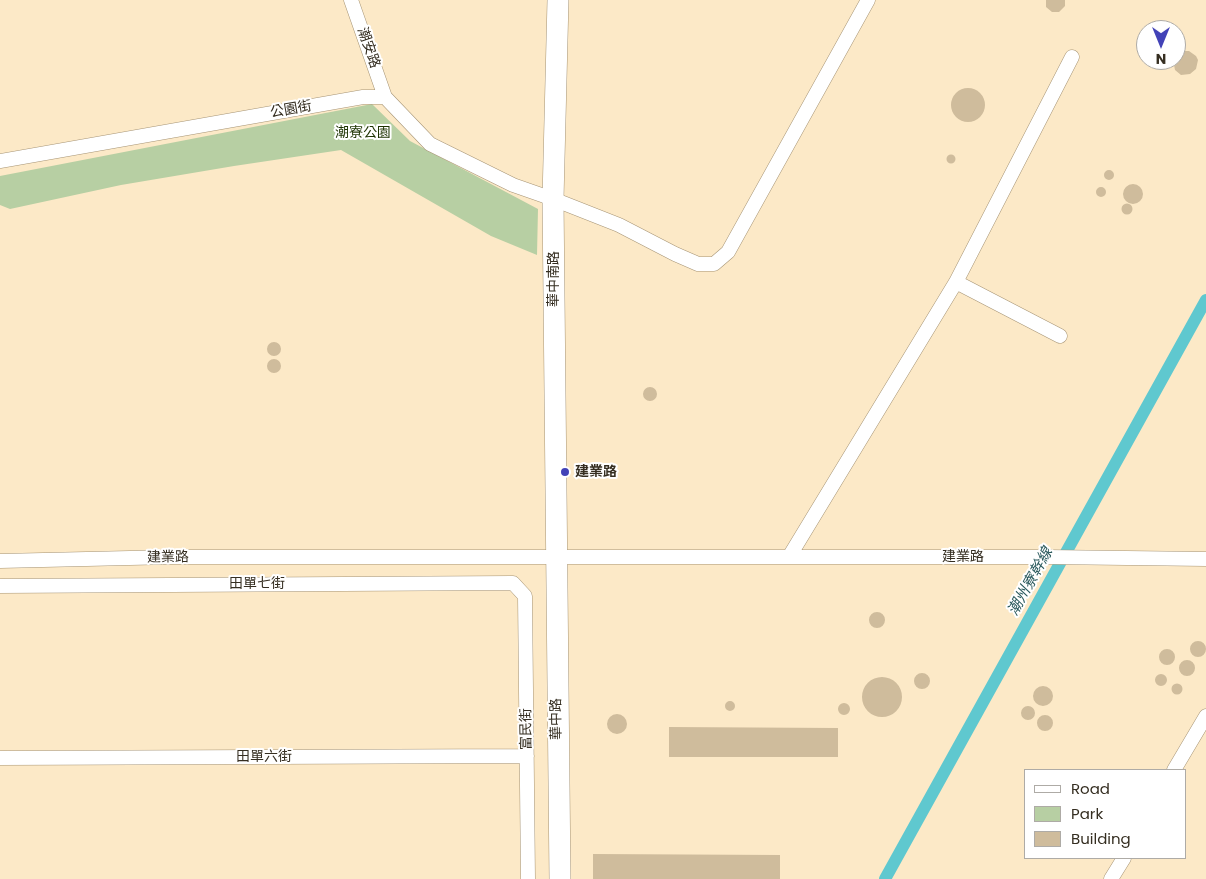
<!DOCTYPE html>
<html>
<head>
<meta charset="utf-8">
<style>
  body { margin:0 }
  #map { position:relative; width:1206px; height:879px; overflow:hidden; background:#fce9c7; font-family:Poppins,sans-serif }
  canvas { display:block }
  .legend { position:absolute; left:1024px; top:769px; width:162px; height:90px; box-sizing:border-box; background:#fff; border:1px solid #aeaba6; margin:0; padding:6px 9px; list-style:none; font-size:15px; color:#352e21 }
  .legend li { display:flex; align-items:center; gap:10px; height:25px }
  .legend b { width:25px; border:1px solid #aeaba6 }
  .north { position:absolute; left:1136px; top:20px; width:50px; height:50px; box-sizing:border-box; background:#fff; border:1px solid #aeaba6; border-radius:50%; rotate:180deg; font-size:14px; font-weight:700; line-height:20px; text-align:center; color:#352e21 }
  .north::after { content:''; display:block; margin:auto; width:18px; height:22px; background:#4242b7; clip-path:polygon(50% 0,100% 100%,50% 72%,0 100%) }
</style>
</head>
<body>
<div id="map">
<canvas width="1206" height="879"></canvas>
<ul class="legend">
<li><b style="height:6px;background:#fff"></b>Road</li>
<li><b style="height:14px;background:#b7cfa3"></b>Park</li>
<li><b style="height:14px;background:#cfbc9c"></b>Building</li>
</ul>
<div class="north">N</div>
</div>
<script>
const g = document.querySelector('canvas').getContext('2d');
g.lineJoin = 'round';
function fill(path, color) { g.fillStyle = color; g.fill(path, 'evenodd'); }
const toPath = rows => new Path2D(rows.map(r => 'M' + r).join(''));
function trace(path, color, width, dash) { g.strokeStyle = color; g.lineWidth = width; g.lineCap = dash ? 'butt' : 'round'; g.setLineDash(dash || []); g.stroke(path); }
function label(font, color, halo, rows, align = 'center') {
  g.font = font + ' Poppins,"Noto Sans TC",sans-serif'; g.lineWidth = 4; g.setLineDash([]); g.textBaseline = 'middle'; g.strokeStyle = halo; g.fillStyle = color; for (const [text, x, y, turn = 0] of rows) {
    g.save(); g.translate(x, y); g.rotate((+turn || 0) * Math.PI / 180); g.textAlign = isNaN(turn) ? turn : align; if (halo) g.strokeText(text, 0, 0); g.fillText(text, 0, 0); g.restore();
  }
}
fill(toPath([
  [372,104,410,141,538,209,537,255,491,236,341,150,234,166,121,185,10,209,0,205,0,176]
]), '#b7cfa3');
trace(toPath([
  [885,879,1206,300]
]), '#5fc8cf', 12);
fill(toPath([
  [1046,0,1065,0,1065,6,1059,12,1052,12,1046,7],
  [1181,51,1189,51,1196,56,1198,60,1196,69,1190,74,1181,75,1175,70,1173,60,1176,60,1176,55],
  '951 105a17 17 0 1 1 34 0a17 17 0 1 1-34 0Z',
  '946.5 159a4.5 4.5 0 1 1 9 0a4.5 4.5 0 1 1-9 0Z',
  '1104 175a5 5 0 1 1 10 0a5 5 0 1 1-10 0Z',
  '1123 194a10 10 0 1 1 20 0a10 10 0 1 1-20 0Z',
  '1096 192a5 5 0 1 1 10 0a5 5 0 1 1-10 0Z',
  '1121.5 209a5.5 5.5 0 1 1 11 0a5.5 5.5 0 1 1-11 0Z',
  '267 349a7 7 0 1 1 14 0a7 7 0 1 1-14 0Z',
  '267 366a7 7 0 1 1 14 0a7 7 0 1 1-14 0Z',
  '643 394a7 7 0 1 1 14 0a7 7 0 1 1-14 0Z',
  '869 620a8 8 0 1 1 16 0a8 8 0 1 1-16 0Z',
  '1190 649a8 8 0 1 1 16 0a8 8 0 1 1-16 0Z',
  '1159 657a8 8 0 1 1 16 0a8 8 0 1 1-16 0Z',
  '1179 668a8 8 0 1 1 16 0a8 8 0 1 1-16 0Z',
  '914 681a8 8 0 1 1 16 0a8 8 0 1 1-16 0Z',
  '1155 680a6 6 0 1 1 12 0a6 6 0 1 1-12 0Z',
  '862 697a20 20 0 1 1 40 0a20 20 0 1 1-40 0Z',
  '1171.5 689a5.5 5.5 0 1 1 11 0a5.5 5.5 0 1 1-11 0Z',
  '1033 696a10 10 0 1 1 20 0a10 10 0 1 1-20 0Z',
  '725 706a5 5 0 1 1 10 0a5 5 0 1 1-10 0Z',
  '838 709a6 6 0 1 1 12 0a6 6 0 1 1-12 0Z',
  '1021 713a7 7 0 1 1 14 0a7 7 0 1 1-14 0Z',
  '607 724a10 10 0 1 1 20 0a10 10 0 1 1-20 0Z',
  '1037 723a8 8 0 1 1 16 0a8 8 0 1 1-16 0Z',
  [669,727,838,728,838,757,669,757],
  [593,854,780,855,780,879,593,879]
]), '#cfbc9c');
const minor = toPath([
  [351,0,385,97],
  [0,161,363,97,385,97,430,144,513,185,553,199,619,225,675,254,698,264,714,264,728,252,868,0],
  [956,282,1060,336],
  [789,557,956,282,1072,57],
  [0,561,173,557,1047,557,1206,559],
  [0,586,513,583,525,596,528,879],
  [0,758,527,756],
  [1174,770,1206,716],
  [1111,879,1124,858]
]);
const primary = toPath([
  [558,0,553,199,560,879]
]);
trace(minor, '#a69475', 15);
trace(primary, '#a69475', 22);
trace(minor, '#fff', 14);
trace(primary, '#fff', 21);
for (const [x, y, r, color] of [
  [565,472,5,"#4242b7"]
]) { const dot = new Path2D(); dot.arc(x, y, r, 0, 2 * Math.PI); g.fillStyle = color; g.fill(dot); trace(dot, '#fff', 2); }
label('14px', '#352e21', '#fff', [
  ["潮安路",368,48,71],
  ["公園街",291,110,-10],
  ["華中南路",554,279,-90],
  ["建業路",963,557],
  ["建業路",168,558,-1],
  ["田單七街",257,584],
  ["華中路",557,719,-91],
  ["富民街",527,729,-91],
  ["田單六街",264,757]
]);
label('14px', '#1d3302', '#fff', [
  ["潮寮公園",363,133]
]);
label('bold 14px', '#352e21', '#fff', [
  ["建業路",575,472]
], 'left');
label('italic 15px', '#2a595c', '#fff', [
  ["潮州寮幹線",1031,582,-61]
]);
</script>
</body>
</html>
